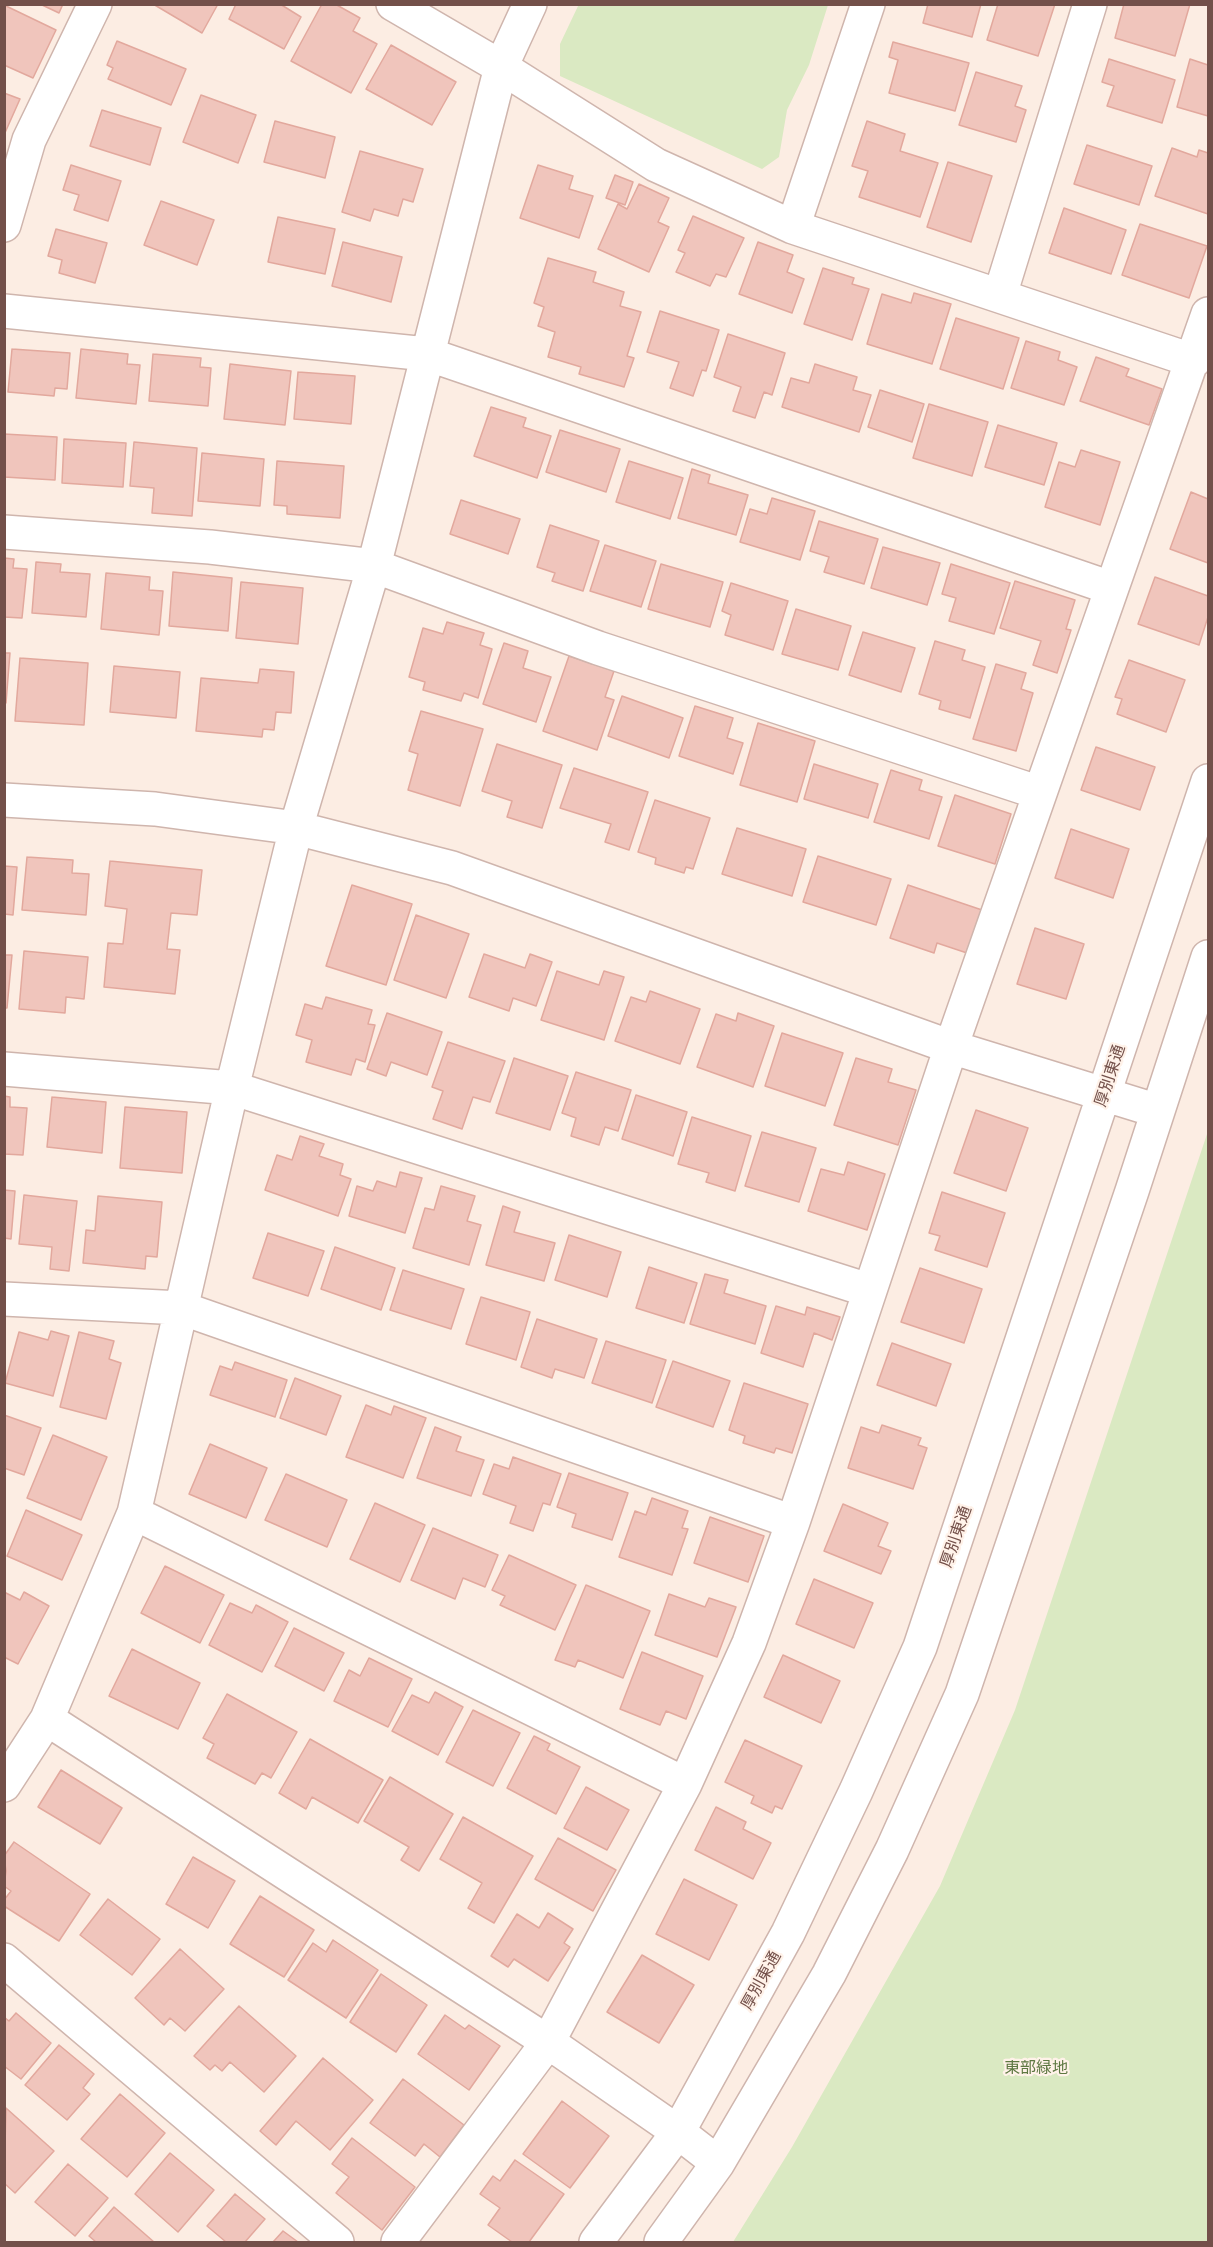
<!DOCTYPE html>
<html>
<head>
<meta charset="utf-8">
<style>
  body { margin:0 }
  #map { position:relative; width:1213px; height:2247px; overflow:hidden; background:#fcede3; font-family:"Titillium Web",sans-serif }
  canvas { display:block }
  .frame { position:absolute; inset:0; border:6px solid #73504a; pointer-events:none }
</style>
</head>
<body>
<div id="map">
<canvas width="1213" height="2247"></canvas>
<div class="frame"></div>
</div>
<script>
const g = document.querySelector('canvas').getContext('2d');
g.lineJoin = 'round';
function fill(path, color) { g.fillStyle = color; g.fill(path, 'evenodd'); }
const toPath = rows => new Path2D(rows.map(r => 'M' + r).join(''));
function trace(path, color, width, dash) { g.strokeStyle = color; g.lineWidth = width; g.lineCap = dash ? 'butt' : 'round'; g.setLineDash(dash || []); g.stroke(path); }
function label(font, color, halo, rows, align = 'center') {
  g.font = font + ' "Titillium Web","Noto Sans JP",sans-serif'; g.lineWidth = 4.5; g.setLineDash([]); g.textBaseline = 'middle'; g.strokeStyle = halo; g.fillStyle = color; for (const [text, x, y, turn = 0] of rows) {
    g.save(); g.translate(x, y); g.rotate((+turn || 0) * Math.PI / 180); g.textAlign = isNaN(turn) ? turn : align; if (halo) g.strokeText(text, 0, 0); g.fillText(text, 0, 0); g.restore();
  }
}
fill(toPath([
  [579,4,828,5,809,65,787,110,779,157,762,169,560,76,560,44],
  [1208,1131,1208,2242,733,2242,792,2147,940,1886,1015,1710]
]), '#dae9c2');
const building = toPath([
  [40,4,63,4,59,13,40,4],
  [153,4,218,4,202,33,153,4],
  [236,4,280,4,301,17,284,49,229,19,236,4],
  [322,4,335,4,360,18,353,31,377,44,351,93,291,61,322,4],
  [928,4,981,4,972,37,923,23,928,4],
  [998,4,1055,4,1038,56,987,40,998,4],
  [1124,4,1190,4,1175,56,1115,38,1124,4],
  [4,5,56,30,33,78,4,65,4,5],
  [117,41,186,69,171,105,108,79,113,68,107,65,117,41],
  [893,42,969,63,955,111,889,93,898,60,889,57,893,42],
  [391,45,456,82,432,125,366,89,391,45],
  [1109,59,1175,80,1162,123,1107,106,1114,86,1102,82,1109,59],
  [1190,59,1208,65,1208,116,1177,107,1190,59],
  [976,72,1022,86,1015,106,1026,110,1016,142,959,125,976,72],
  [4,93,20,99,4,135,4,93],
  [201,95,256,115,238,163,183,142,201,95],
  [102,110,161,128,150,165,90,146,102,110],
  [275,121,335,137,325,178,264,162,275,121],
  [867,121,905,134,900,151,938,163,920,217,859,197,868,171,852,166,867,121],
  [1087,145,1152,166,1139,205,1074,184,1087,145],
  [1172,148,1197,157,1199,150,1208,153,1208,214,1155,196,1172,148],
  [360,151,423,169,413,202,403,199,398,216,374,209,370,221,342,212,360,151],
  [948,162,992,176,971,242,927,227,948,162],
  [71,165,121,181,108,221,74,210,79,195,63,190,71,165],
  [538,165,573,176,569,189,593,196,579,238,520,218,538,165],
  [615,175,633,182,625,205,606,198,615,175],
  [639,184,669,198,658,222,669,227,649,272,598,249,618,204,627,209,639,184],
  [161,201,214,220,197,265,144,245,161,201],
  [1064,208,1126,230,1111,274,1049,253,1064,208],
  [693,216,744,238,726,277,716,274,710,286,676,272,685,253,678,250,693,216],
  [278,217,335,229,325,274,268,262,278,217],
  [1140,224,1207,246,1189,298,1122,275,1140,224],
  [56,229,107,243,95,283,59,273,62,260,48,256,56,229],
  [343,242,402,257,391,302,332,286,343,242],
  [758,242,793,255,787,272,804,279,792,313,739,294,758,242],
  [548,258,596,272,593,282,624,292,620,306,641,312,627,356,634,358,624,387,579,374,581,367,548,357,555,332,538,326,544,307,534,303,548,258],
  [823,268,854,278,852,284,869,289,852,340,804,324,823,268],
  [914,293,951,304,932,364,867,344,882,294,911,303,914,293],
  [660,311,719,330,706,371,702,370,693,396,670,388,679,362,647,352,660,311],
  [956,318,1019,338,1003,389,940,369,956,318],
  [728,334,785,353,772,395,764,392,755,418,733,411,741,387,714,377,728,334],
  [1026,341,1060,352,1058,360,1077,367,1064,405,1011,388,1026,341],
  [12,349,70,353,67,389,55,388,54,396,8,392,12,349],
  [81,349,128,354,127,364,140,365,136,404,76,398,81,349],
  [153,354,201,358,200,367,211,368,208,406,149,401,153,354],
  [1096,357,1129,369,1126,376,1162,389,1149,425,1080,401,1096,357],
  [230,364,291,371,285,425,224,419,230,364],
  [815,364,857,377,853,390,871,395,859,432,782,407,791,378,809,383,815,364],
  [298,372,355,376,351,424,294,419,298,372],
  [880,390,924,404,912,442,868,427,880,390],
  [929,404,988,422,972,476,913,458,929,404],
  [491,407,526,418,523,427,551,436,537,478,474,456,491,407],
  [998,425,1057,443,1044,485,985,467,998,425],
  [560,430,620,449,606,492,546,472,560,430],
  [4,434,57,437,55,480,4,477,4,434],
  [64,439,126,443,123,487,62,483,64,439],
  [134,442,197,448,192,516,152,513,154,488,130,486,134,442],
  [1081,450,1120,462,1100,525,1045,507,1059,462,1075,467,1081,450],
  [202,453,264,459,260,506,198,501,202,453],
  [277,461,344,466,340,518,287,514,287,506,274,505,277,461],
  [629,461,683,478,670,519,616,502,629,461],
  [692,469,710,475,708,483,748,495,736,535,678,518,692,469],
  [1191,492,1208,499,1208,563,1170,549,1191,492],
  [772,498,815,511,800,560,740,542,750,509,767,514,772,498],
  [461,500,520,519,508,554,450,534,461,500],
  [819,521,878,539,864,584,824,572,829,557,810,551,819,521],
  [550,525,599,541,583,591,552,581,555,573,537,567,550,525],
  [605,545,656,561,641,607,590,591,605,545],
  [883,547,940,563,927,605,871,588,883,547],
  [4,558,14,559,13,568,27,569,22,618,4,617,4,558],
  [36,562,61,564,60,572,90,574,86,617,32,613,36,562],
  [661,564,723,582,710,627,648,609,661,564],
  [951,564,1010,583,994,634,949,621,956,598,942,594,951,564],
  [173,572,232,578,228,631,169,626,173,572],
  [106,573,150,577,149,590,163,591,159,635,101,629,106,573],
  [1155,577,1208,596,1208,617,1199,645,1138,624,1155,577],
  [1015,581,1075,600,1066,629,1071,630,1057,673,1033,665,1041,641,1000,628,1015,581],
  [241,582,303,588,298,644,236,638,241,582],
  [731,583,788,601,773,650,725,635,731,615,722,611,731,583],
  [796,609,851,626,838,670,782,654,796,609],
  [447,622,484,633,480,645,492,649,478,698,464,693,461,701,423,690,425,682,409,677,423,628,443,634,447,622],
  [863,632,915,648,901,692,849,675,863,632],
  [935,641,965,650,962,660,985,667,970,718,939,709,941,701,919,694,935,641],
  [504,643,528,651,523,668,551,677,536,722,483,704,504,643],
  [4,653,10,653,6,703,4,703,4,653],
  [569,656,614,671,605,697,614,700,597,750,543,731,569,656],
  [20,658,88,663,84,725,15,721,20,658],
  [1129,660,1185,680,1166,732,1117,714,1122,699,1115,697,1129,660],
  [996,664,1026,673,1021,689,1033,693,1016,751,973,739,996,664],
  [114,666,180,672,176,718,110,712,114,666],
  [260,669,294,672,291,713,276,712,274,730,263,729,262,737,196,731,201,678,258,683,260,669],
  [622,696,683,718,669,758,608,736,622,696],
  [695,706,733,718,727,738,743,743,733,774,679,756,695,706],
  [421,711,483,729,460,806,408,790,418,754,409,751,421,711],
  [758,723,815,741,797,802,740,785,758,723],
  [497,744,562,765,542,828,507,817,512,801,482,791,497,744],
  [1096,747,1155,767,1140,810,1081,790,1096,747],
  [814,764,878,784,868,818,804,799,814,764],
  [574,768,648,792,629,850,605,842,611,824,560,808,574,768],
  [891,770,922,780,919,790,942,797,929,839,874,822,891,770],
  [955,795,1011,814,995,864,938,846,955,795],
  [655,800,710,818,693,869,686,867,684,873,655,864,656,858,638,852,655,800],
  [737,828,806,849,792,896,722,874,737,828],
  [1071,829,1129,849,1113,898,1055,878,1071,829],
  [818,856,891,879,876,925,803,902,818,856],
  [27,857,73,860,72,873,89,874,86,915,22,910,27,857],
  [110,861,202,870,197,915,171,913,167,949,180,950,175,994,104,987,108,943,123,944,127,909,105,906,110,861],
  [4,866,17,867,13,915,4,914,4,866],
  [352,885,412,904,386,985,326,966,352,885],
  [908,885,982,910,967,953,937,943,934,953,890,938,908,885],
  [416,915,469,934,446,998,394,980,416,915],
  [1035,928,1084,944,1066,999,1017,984,1035,928],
  [24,951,88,957,84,999,66,997,65,1013,19,1009,24,951],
  [484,954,525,968,530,954,552,962,536,1006,513,998,509,1011,469,997,484,954],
  [4,955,12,955,7,1008,4,1008,4,955],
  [557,971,599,985,604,971,624,977,604,1040,541,1020,557,971],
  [650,991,700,1009,680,1064,615,1041,631,997,646,1002,650,991],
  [326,997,372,1010,368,1024,375,1025,365,1062,356,1059,351,1075,306,1062,312,1040,296,1035,305,1004,322,1009,326,997],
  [387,1013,442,1032,427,1075,391,1062,386,1076,367,1069,387,1013],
  [738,1013,774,1026,753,1087,697,1067,716,1014,736,1021,738,1013],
  [782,1033,843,1053,825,1106,765,1086,782,1033],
  [448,1042,505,1061,490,1102,473,1097,462,1129,433,1119,443,1091,432,1087,448,1042],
  [514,1058,568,1076,550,1130,496,1113,514,1058],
  [856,1058,892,1069,888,1082,916,1090,898,1145,834,1125,856,1058],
  [576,1072,631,1090,618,1131,605,1127,599,1145,571,1136,576,1118,562,1113,576,1072],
  [636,1095,687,1112,673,1156,622,1139,636,1095],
  [4,1096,10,1097,10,1107,27,1108,23,1155,4,1154,4,1096],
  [52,1097,106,1102,102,1153,47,1147,52,1097],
  [125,1107,187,1112,182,1173,120,1168,125,1107],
  [976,1110,1028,1128,1006,1191,954,1173,976,1110],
  [692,1117,751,1136,735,1191,706,1182,709,1173,678,1164,692,1117],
  [762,1132,816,1148,799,1202,745,1186,762,1132],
  [300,1136,324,1144,319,1156,343,1164,340,1175,351,1179,338,1216,265,1190,277,1155,292,1160,300,1136],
  [848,1162,885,1174,867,1230,808,1211,821,1169,844,1175,848,1162],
  [400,1172,422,1178,405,1233,349,1216,357,1186,373,1191,377,1181,396,1187,400,1172],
  [441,1186,475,1196,467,1221,481,1225,469,1265,413,1248,425,1208,434,1210,441,1186],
  [4,1190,15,1191,11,1239,4,1238,4,1190],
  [942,1192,1005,1213,987,1267,935,1250,940,1236,929,1233,942,1192],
  [24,1195,77,1201,69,1271,50,1269,52,1247,19,1244,24,1195],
  [98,1196,162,1202,157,1257,146,1256,145,1269,83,1263,86,1230,95,1231,98,1196],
  [503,1206,520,1212,514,1232,555,1243,544,1281,486,1265,503,1206],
  [268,1233,324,1251,308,1296,253,1278,268,1233],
  [569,1235,621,1252,607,1297,555,1280,569,1235],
  [335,1247,395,1268,381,1310,321,1289,335,1247],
  [649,1267,697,1283,684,1323,636,1308,649,1267],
  [920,1268,982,1289,964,1343,901,1322,920,1268],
  [403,1270,464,1289,451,1329,390,1310,403,1270],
  [705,1274,728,1280,724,1293,766,1306,755,1344,690,1324,705,1274],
  [481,1297,530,1312,516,1360,466,1344,481,1297],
  [776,1306,805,1315,807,1307,840,1317,832,1340,814,1333,803,1367,761,1353,776,1306],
  [537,1319,597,1339,584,1378,555,1369,552,1378,521,1367,537,1319],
  [51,1331,69,1336,53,1396,5,1383,19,1332,48,1340,51,1331],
  [79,1332,114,1341,109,1359,121,1363,106,1419,60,1407,79,1332],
  [606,1341,666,1360,652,1403,592,1383,606,1341],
  [892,1343,951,1364,936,1406,877,1385,892,1343],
  [673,1361,730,1381,713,1427,656,1407,673,1361],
  [235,1362,287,1380,275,1417,210,1395,220,1366,232,1370,235,1362],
  [295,1378,341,1396,326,1435,280,1418,295,1378],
  [744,1383,808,1404,792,1453,776,1448,774,1453,743,1443,745,1436,729,1430,744,1383],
  [366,1405,391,1415,394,1406,426,1418,403,1478,346,1457,366,1405],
  [4,1415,41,1428,24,1475,4,1468,4,1415],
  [882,1425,921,1438,918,1445,927,1448,913,1489,848,1468,861,1427,879,1433,882,1425],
  [435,1427,461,1437,456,1451,484,1460,471,1496,417,1478,435,1427],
  [53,1435,107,1457,81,1520,27,1498,53,1435],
  [210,1444,267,1468,246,1518,189,1494,210,1444],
  [513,1457,561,1474,550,1505,543,1503,533,1531,510,1523,516,1506,483,1494,494,1464,509,1469,513,1457],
  [569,1473,628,1493,612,1540,572,1527,576,1514,557,1507,569,1473],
  [286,1474,347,1500,327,1547,265,1520,286,1474],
  [652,1498,688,1511,682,1528,688,1529,672,1575,619,1557,635,1511,646,1515,652,1498],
  [375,1503,425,1525,400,1582,350,1559,375,1503],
  [843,1504,888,1523,878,1546,891,1551,881,1574,824,1551,843,1504],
  [26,1510,82,1535,62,1580,7,1556,26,1510],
  [710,1517,764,1536,748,1582,694,1563,710,1517],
  [433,1528,498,1555,485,1587,463,1578,455,1599,411,1580,433,1528],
  [509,1555,576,1585,555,1630,500,1605,505,1596,492,1590,509,1555],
  [165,1566,224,1595,200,1643,141,1613,165,1566],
  [814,1579,873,1603,854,1648,796,1624,814,1579],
  [586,1585,650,1611,623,1678,578,1660,575,1667,555,1660,586,1585],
  [4,1592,20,1600,24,1592,49,1606,18,1664,4,1657,4,1592],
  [669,1594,705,1607,709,1598,736,1607,717,1657,655,1635,669,1594],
  [230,1603,252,1613,256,1605,288,1622,262,1672,209,1645,230,1603],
  [294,1628,344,1653,324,1691,275,1666,294,1628],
  [132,1649,200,1683,178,1729,109,1696,132,1649],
  [642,1652,703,1676,686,1719,666,1711,660,1725,620,1709,642,1652],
  [783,1655,840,1681,821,1723,764,1697,783,1655],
  [369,1658,412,1679,388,1727,334,1701,349,1670,360,1676,369,1658],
  [435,1692,463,1707,438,1755,392,1731,412,1695,429,1703,435,1692],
  [227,1694,297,1732,271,1778,262,1773,255,1784,207,1758,214,1744,203,1738,227,1694],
  [473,1710,520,1733,493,1786,446,1762,473,1710],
  [534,1736,550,1744,547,1750,580,1767,556,1814,507,1788,534,1736],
  [310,1739,383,1780,358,1823,312,1797,306,1809,279,1793,310,1739],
  [745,1740,802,1766,782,1809,775,1806,772,1813,751,1803,754,1796,725,1782,745,1740],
  [61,1770,122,1808,100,1844,38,1807,61,1770],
  [390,1777,453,1814,419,1871,401,1860,409,1847,364,1821,390,1777],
  [586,1787,629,1810,607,1850,564,1828,586,1787],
  [716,1807,746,1822,743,1829,771,1843,753,1879,695,1850,716,1807],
  [463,1817,533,1856,494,1923,468,1908,482,1883,440,1859,463,1817],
  [558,1838,616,1870,593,1911,535,1879,558,1838],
  [14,1842,90,1894,59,1941,4,1906,4,1900,11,1891,4,1886,6,1871,4,1856,14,1842],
  [193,1857,235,1881,208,1928,166,1904,193,1857],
  [684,1879,737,1905,709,1960,656,1934,684,1879],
  [260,1896,314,1930,284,1977,230,1944,260,1896],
  [108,1899,160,1939,132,1975,80,1935,108,1899],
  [548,1913,573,1929,564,1943,570,1947,548,1981,514,1959,508,1967,491,1956,517,1914,539,1928,548,1913],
  [333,1940,378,1970,346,2018,288,1980,313,1943,326,1952,333,1940],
  [180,1949,224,1989,185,2031,170,2018,164,2025,135,1998,180,1949],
  [642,1955,694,1985,659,2043,607,2012,642,1955],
  [381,1974,427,2005,396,2052,350,2022,381,1974],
  [239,2006,296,2056,264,2092,230,2062,222,2071,215,2065,210,2070,194,2056,239,2006],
  [16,2013,51,2043,21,2079,4,2066,4,2017,9,2021,16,2013],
  [445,2015,465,2029,469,2025,500,2046,469,2090,418,2054,445,2015],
  [59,2045,94,2074,83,2088,90,2094,67,2120,25,2085,59,2045],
  [323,2058,373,2100,330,2150,296,2121,276,2145,260,2131,323,2058],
  [403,2079,464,2125,440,2157,424,2144,415,2156,370,2123,403,2079],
  [120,2094,165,2133,127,2177,81,2139,120,2094],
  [562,2101,609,2136,570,2188,523,2154,562,2101],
  [6,2108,54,2151,15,2193,4,2183,6,2108],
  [352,2138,415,2187,382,2230,336,2193,349,2177,332,2164,352,2138],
  [170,2153,214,2190,178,2232,135,2194,170,2153],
  [515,2160,564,2194,529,2242,512,2242,488,2225,500,2208,480,2194,493,2176,500,2181,515,2160],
  [68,2164,108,2198,75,2236,35,2202,68,2164],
  [235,2194,265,2219,245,2242,226,2242,207,2226,235,2194],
  [114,2207,154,2242,96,2242,89,2236,114,2207],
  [283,2231,298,2242,273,2242,283,2231]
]);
fill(building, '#f0c5bc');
trace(building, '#e2a89d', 1.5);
const minor = toPath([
  [393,4,501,67,656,165,793,227,1194,361],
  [4,225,29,140,95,4],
  [793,227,868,4],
  [1000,295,1090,4],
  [4,311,427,354,1111,588],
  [4,532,210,547,374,566,598,648,1040,793],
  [4,800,155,809,296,828,452,868,951,1047,1158,1111],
  [4,1069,232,1088,868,1290],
  [4,1299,181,1308,793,1522],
  [134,1513,685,1784],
  [47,1719,548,2042,678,2132,718,2163],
  [4,1785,47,1719,134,1513,232,1088,296,828,374,566,501,67,530,4],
  [4,1960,337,2242],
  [398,2242,548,2042,685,1784,749,1643,793,1522,951,1047,1208,314],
  [596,2242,678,2132,788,1933,856,1791,920,1647,1208,781],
  [661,2242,718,2163,829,1974,892,1850,962,1694,1132,1191,1208,957]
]);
trace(minor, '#cfb5ad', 36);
trace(minor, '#fff', 33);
label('16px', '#73504a', '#fff2e9', [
  ["厚別東通",1111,1076,-72],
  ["厚別東通",957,1537,-71],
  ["厚別東通",762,1981,-61]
]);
label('16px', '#5e7842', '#fff2e9', [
  ["東部緑地",1036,2069]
]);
</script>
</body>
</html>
